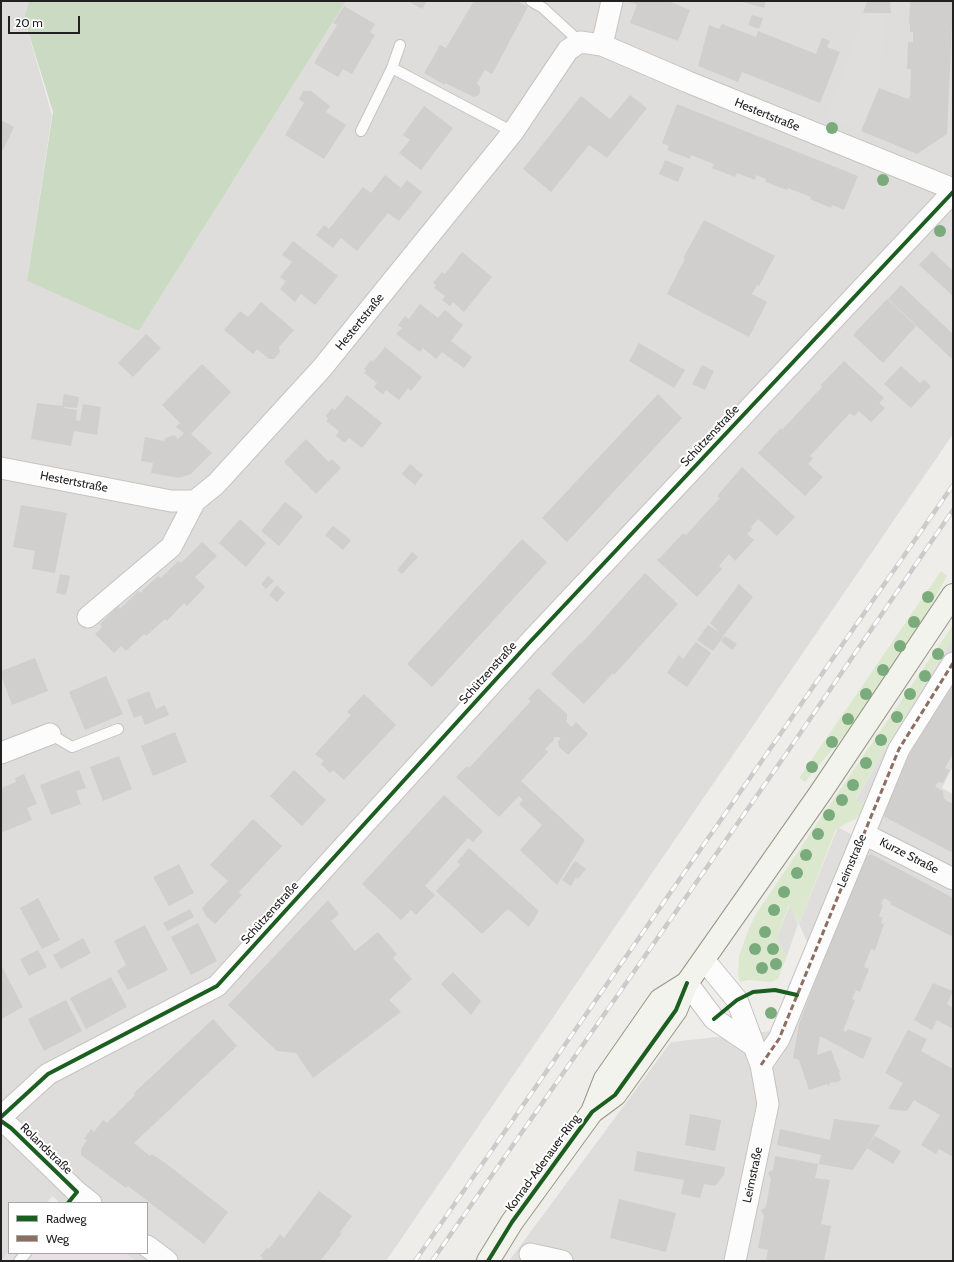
<!DOCTYPE html>
<html>
<head>
<meta charset="utf-8">
<style>
  body { margin:0 }
  #map { position:relative; width:954px; height:1262px; overflow:hidden; background:#efedea; font-family:Cabin,sans-serif }
  canvas { display:block }
  .frame { position:absolute; inset:0; border:2px solid #212121; pointer-events:none }
  .legend { position:absolute; left:8px; top:1202px; width:140px; height:52px; box-sizing:border-box; background:#fff; border:1px solid #a6a6a6; margin:0; padding:5px 7px; list-style:none; font-size:12px; color:#212121 }
  .legend li { display:flex; align-items:center; gap:8px; height:20px }
  .legend b { width:20px; border:1px solid #a6a6a6 }
  .scale { position:absolute; left:8px; top:16px; width:72px; height:18px; box-sizing:border-box; border:2px solid #212121; border-top:0; padding-left:5px; font-size:12px; line-height:14px; white-space:nowrap; color:#212121; -webkit-text-stroke:3px #fff; paint-order:stroke }
</style>
</head>
<body>
<div id="map">
<canvas width="954" height="1262"></canvas>
<div class="frame"></div>
<ul class="legend">
<li><b style="height:5px;background:#1b5e20"></b>Radweg</li>
<li><b style="height:5px;background:#8d6e63"></b>Weg</li>
</ul>
<div class="scale">20 m</div>
</div>
<script>
const g = document.querySelector('canvas').getContext('2d');
g.lineJoin = 'round';
function fill(path, color) { g.fillStyle = color; g.fill(path, 'evenodd'); }
const toPath = rows => new Path2D(rows.map(r => 'M' + r).join(''));
function trace(path, color, width, dash) { g.strokeStyle = color; g.lineWidth = width; g.lineCap = dash ? 'butt' : 'round'; g.setLineDash(dash || []); g.stroke(path); }
function label(font, color, halo, rows, align = 'center') {
  g.font = font + ' Cabin,sans-serif'; g.lineWidth = 4; g.setLineDash([]); g.textBaseline = 'middle'; g.strokeStyle = halo; g.fillStyle = color; for (const [text, x, y, turn = 0] of rows) {
    g.save(); g.translate(x, y); g.rotate((+turn || 0) * Math.PI / 180); g.textAlign = isNaN(turn) ? turn : align; if (halo) g.strokeText(text, 0, 0); g.fillText(text, 0, 0); g.restore();
  }
}
fill(toPath([
  [1,1,29,1,24,18,52,115,27,281,139,331,346,1,953,1,953,434,386,1261,136,1261,125,1253,147,1253,147,1203,60,1203,52,1196,47,1203,9,1203,9,1252,1,1261],
  [953,656,953,766,942,788,953,794,953,1261,509,1261,671,1042,772,1031,856,823,896,748]
]), '#dedddb');
fill(toPath([
  [9,1252,9,1253,125,1253,136,1261,2,1261]
]), '#e7e0e4');
fill(toPath([
  [941,571,947,576,923,620,856,721,805,782,799,778],
  [953,625,953,638,888,744,856,799,866,804,857,818,836,829,799,924,789,905,776,939,787,956,778,979,771,982,748,980,740,982,738,975,739,956,749,928,756,914,818,822]
]), '#dce8cd');
fill(toPath([
  [29,1,346,1,139,331,27,281,53,112,24,18]
]), '#cbdac3');
fill(toPath([
  [863,13,885,13,879,88,861,131,827,117],
  [953,638,953,654,866,804,856,800,888,744],
  [838,827,852,835,809,946,799,924],
  [790,905,798,924,787,956,776,939]
]), '#dfdedd');
fill(toPath([
  [408,1,427,1,422,9],
  [474,1,517,1,528,7,492,74,485,70,477,83,480,87,480,92,479,95,474,97,445,83,445,85,424,73,440,45,446,48],
  [627,1,669,1,690,10,678,41,630,23,637,5],
  [739,1,766,1,764,8],
  [867,1,890,1,891,13,863,13],
  [910,1,953,1,947,134,917,154,861,131,879,88,908,99,910,96,911,69,907,69,908,42,913,42,913,32,910,32,910,24,909,24],
  [344,6,375,24,370,32,375,35,352,74,343,69,338,77,314,63,337,25,333,23],
  [752,15,763,18,759,29,748,25],
  [722,24,756,37,758,31,816,54,822,38,830,41,827,47,840,52,820,103,742,72,738,82,698,66,709,25,719,29],
  [303,91,311,91,330,106,326,112,346,125,324,159,285,135,304,103,299,99],
  [630,95,647,108,607,158,589,145,551,192,523,169,581,96,610,119],
  [677,104,858,176,844,210,832,205,831,208,810,199,811,197,788,188,787,190,766,182,766,179,756,175,755,180,737,173,735,177,712,168,714,164,691,155,690,159,667,150,669,146,662,143],
  [424,106,453,128,421,170,399,153,410,140,403,135],
  [1,120,14,127,3,150,1,149],
  [665,160,684,168,678,182,659,174],
  [385,175,401,188,407,180,422,192,399,221,388,213,357,251,341,238,333,248,316,235,324,225,329,229,363,187,371,193],
  [704,220,775,256,759,286,757,285,752,294,767,302,749,337,667,294,685,259,683,258],
  [293,241,338,276,315,305,301,294,295,302,280,289,286,281,280,277,292,262,282,255],
  [932,251,953,271,953,296,919,265],
  [462,252,492,277,464,312,453,302,450,306,442,300,445,296,434,288,436,285,433,283,442,272,445,274],
  [901,285,953,334,953,356,951,358,888,299],
  [887,299,916,326,883,363,853,335],
  [261,302,294,330,279,347,280,352,274,359,269,359,257,349,253,354,224,330,240,311,248,317],
  [420,304,438,318,445,310,463,325,451,341,472,357,464,368,442,352,436,359,423,348,420,352,396,334,402,328,398,325,405,316,409,319],
  [146,334,161,348,133,377,118,363],
  [639,343,685,370,674,388,629,361],
  [385,347,422,377,411,391,408,388,399,400,386,390,383,395,374,387,377,383,364,373,366,371,364,369,371,360,373,362],
  [844,361,884,398,879,403,885,408,871,422,859,411,854,416,850,413,810,456,813,458,808,464,823,477,805,496,758,453,781,428,782,430,822,387,821,385],
  [202,364,231,392,191,434,212,453,191,474,179,478,151,473,153,463,141,461,145,437,164,441,165,438,174,435,178,439,184,433,176,427,180,423,162,405],
  [702,365,714,371,705,390,692,384],
  [901,366,920,383,924,380,931,386,911,408,884,384],
  [64,394,79,397,77,408,64,407,64,408,77,410,76,420,80,421,83,404,101,407,97,435,74,431,71,446,31,439,37,403,62,406],
  [658,394,682,418,567,542,542,518],
  [347,395,382,423,362,448,349,438,345,443,336,436,339,431,326,421,328,419,326,416,332,408,335,410],
  [306,439,329,462,332,459,341,468,316,494,284,462],
  [410,464,423,475,415,485,402,474],
  [742,467,795,517,777,536,758,519,751,527,752,529,747,534,754,540,735,561,729,554,719,566,722,569,697,597,657,560,658,558,659,559,683,533,686,535,720,498,717,496],
  [285,502,303,516,279,546,261,531],
  [21,505,67,513,55,573,32,569,35,551,13,547],
  [240,519,266,543,246,567,219,543],
  [333,526,351,540,343,550,325,535],
  [522,539,547,562,432,687,407,664],
  [202,542,217,556,195,577,205,587,187,606,184,603,167,621,165,619,146,636,144,634,126,651,121,646,114,653,95,634,102,627,100,624,118,606,120,609,138,591,140,593,158,576,161,578,178,561,181,563],
  [412,552,418,557,402,574,397,570],
  [645,573,678,604,614,675,613,673,584,704,551,674,580,643,581,644],
  [60,574,70,576,66,595,56,593],
  [268,576,274,581,266,589,261,584],
  [739,584,753,597,723,636,710,623],
  [277,585,285,593,277,602,269,595],
  [708,625,724,636,713,651,697,640],
  [725,636,737,644,732,650,721,641],
  [696,642,711,653,687,687,667,673,679,655,683,659],
  [35,658,48,691,12,705,1,675,1,671],
  [106,676,123,714,85,730,69,692],
  [953,682,953,753,945,768,950,770,943,783,938,782,935,787,943,791,944,799,953,804,953,853,885,817,882,810,916,742],
  [538,688,567,714,567,720,566,722,572,727,576,722,588,734,568,755,559,747,558,741,561,739,559,737,554,737,554,740,545,749,548,752,521,781,585,840,557,885,520,850,542,825,519,804,523,800,519,796,499,817,456,777,467,766,469,768,531,701,528,699],
  [149,691,156,709,165,705,169,715,145,725,141,715,134,718,127,700],
  [364,694,396,725,344,780,333,770,330,773,321,764,324,761,315,754,351,715,347,712],
  [175,732,187,762,153,776,141,746],
  [119,756,132,789,103,801,90,767],
  [79,770,86,788,76,791,81,804,51,815,40,785],
  [294,770,326,800,302,826,270,796],
  [24,774,37,804,27,808,32,820,1,833,1,788,16,782,15,778],
  [444,795,483,831,473,842,468,838,425,886,435,895,416,915,411,910,401,920,362,884],
  [253,819,282,846,239,892,242,895,215,924,206,916,202,908,228,881,210,865],
  [469,848,539,911,529,927,508,909,482,934,436,891,460,865,457,862],
  [871,854,953,898,953,937,890,904,891,902,884,898,881,904,883,905,879,916,883,918,881,923,884,924,875,950,871,949,864,967,869,969,860,992,856,990,852,999,855,1000,843,1031,846,1032,848,1029,872,1038,863,1059,820,1036,817,1055,831,1050,838,1069,839,1069,840,1072,839,1072,841,1080,836,1083,835,1082,829,1083,830,1085,828,1086,827,1084,809,1090,799,1060,793,1058,799,1024,863,858],
  [575,861,586,869,578,879,576,877,571,886,562,880],
  [179,864,194,893,169,906,153,877],
  [38,898,60,940,42,949,20,908],
  [328,900,339,914,331,921,355,951,378,932,397,954,393,958,412,979,389,1000,401,1012,313,1078,296,1053,277,1051,228,1005],
  [190,909,194,917,168,931,163,923],
  [198,923,217,961,191,975,171,937],
  [145,925,168,970,128,990,117,971,126,965,114,941],
  [83,938,91,953,61,969,53,955],
  [38,950,47,967,29,976,20,959],
  [1,965,23,1007,1,1019],
  [453,972,481,1001,471,1015,441,984],
  [111,977,127,1007,86,1029,70,998],
  [933,983,953,991,947,1004,953,1008,953,1029,937,1020,932,1030,914,1020],
  [66,1000,82,1031,44,1051,28,1019],
  [213,1019,237,1046,134,1143,150,1156,152,1154,168,1165,228,1212,204,1244,128,1186,126,1188,81,1155,81,1149,87,1140,84,1139,91,1129,94,1132,103,1120,107,1123,135,1095,134,1093],
  [908,1030,927,1039,921,1051,953,1069,953,1157,939,1149,936,1154,921,1145,940,1115,914,1100,907,1111,888,1109,903,1083,885,1073],
  [690,1114,721,1120,715,1151,685,1145],
  [834,1119,880,1125,867,1148,875,1136,901,1151,893,1164,867,1148,853,1170,819,1164,821,1155,777,1145,780,1129,830,1140],
  [637,1151,725,1167,724,1175,715,1186,704,1184,700,1198,681,1194,684,1180,634,1171],
  [775,1156,818,1164,815,1178,830,1180,821,1224,831,1226,824,1261,766,1261,768,1250,758,1248,764,1216,761,1210,766,1207,771,1178,768,1173,773,1170],
  [319,1191,352,1216,340,1232,342,1233,320,1261,261,1261,263,1258,260,1256,267,1248,269,1249,280,1234,284,1238],
  [619,1199,676,1213,666,1252,610,1238]
]), '#d1cfcd');
const lane = toPath([
  [531,1,543,8,580,42],
  [392,68,513,132],
  [361,131,392,68,400,45],
  [50,734,72,747,118,729],
  [19,1261,26,1253]
]);
const street = toPath([
  [602,45,612,1],
  [1,468,171,501,195,501,216,484,322,368,513,132,568,50,580,42,602,45,688,82,953,189],
  [88,617,171,547,195,501],
  [1,753,50,734],
  [864,834,953,879],
  [704,960,737,1000,761,1065,768,1104,735,1261],
  [687,983,714,1019,754,1046],
  [761,1065,779,1039,899,749,953,663],
  [1,1117,48,1074,217,986,528,644,953,192],
  [1,1121,11,1128,77,1192,91,1203],
  [147,1246,167,1261],
  [530,1254,562,1261]
]);
const secondary = toPath([
  [592,1112,615,1095,676,1010,687,983,821,792,953,595],
  [488,1261,512,1222,592,1112,605,1079,660,1000,687,983]
]);
trace(lane, '#c5c4c2', 12);
trace(street, '#c5c4c2', 23);
trace(secondary, '#969784', 24);
trace(lane, '#fdfcfc', 10);
trace(street, '#fdfcfc', 21);
trace(secondary, '#f2f3ed', 22);
const rail = toPath([
  [415,1261,953,485],
  [432,1261,786,754,953,510]
]);
trace(rail, '#cbcbcb', 4.5);
trace(rail, '#fff', 3, [9]);
trace(toPath([
  [761,1065,779,1039,899,749,953,663]
]), '#8d6e63', 3, [6, 3]);
trace(toPath([
  [714,1019,737,1000,753,992,775,990,797,995],
  [1,1117,48,1074,217,986,528,644,953,192],
  [1,1121,11,1128,77,1192,68,1203],
  [488,1261,512,1222,592,1112,615,1095,676,1010,687,983]
]), '#1b5e20', 4);
g.fillStyle = '#7aab7c';
for (const [x, y] of [
  [832,128],
  [883,180],
  [940,231],
  [928,597],
  [914,622],
  [900,646],
  [938,654],
  [883,670],
  [925,676],
  [866,694],
  [910,694],
  [897,717],
  [848,719],
  [881,740],
  [832,742],
  [866,763],
  [812,767],
  [853,785],
  [842,800],
  [829,815],
  [818,834],
  [806,855],
  [797,873],
  [784,892],
  [774,910],
  [765,932],
  [755,949],
  [773,949],
  [776,964],
  [762,968],
  [771,1013]
]) { g.beginPath(); g.arc(x, y, 6, 0, 2 * Math.PI); g.fill(); }
label('12px', '#212121', '#fff', [
  ["Hestertstraße",767,115,22],
  ["Hestertstraße",360,322,-51],
  ["Schützenstraße",710,436,-47],
  ["Hestertstraße",74,482,11],
  ["Schützenstraße",488,673,-48],
  ["Kurze Straße",909,856,27],
  ["Leimstraße",852,861,-67],
  ["Schützenstraße",270,913,-48],
  ["Rolandstraße",46,1149,44],
  ["Konrad-Adenauer-Ring",543,1163,-54],
  ["Leimstraße",753,1175,-78]
]);
</script>
</body>
</html>
